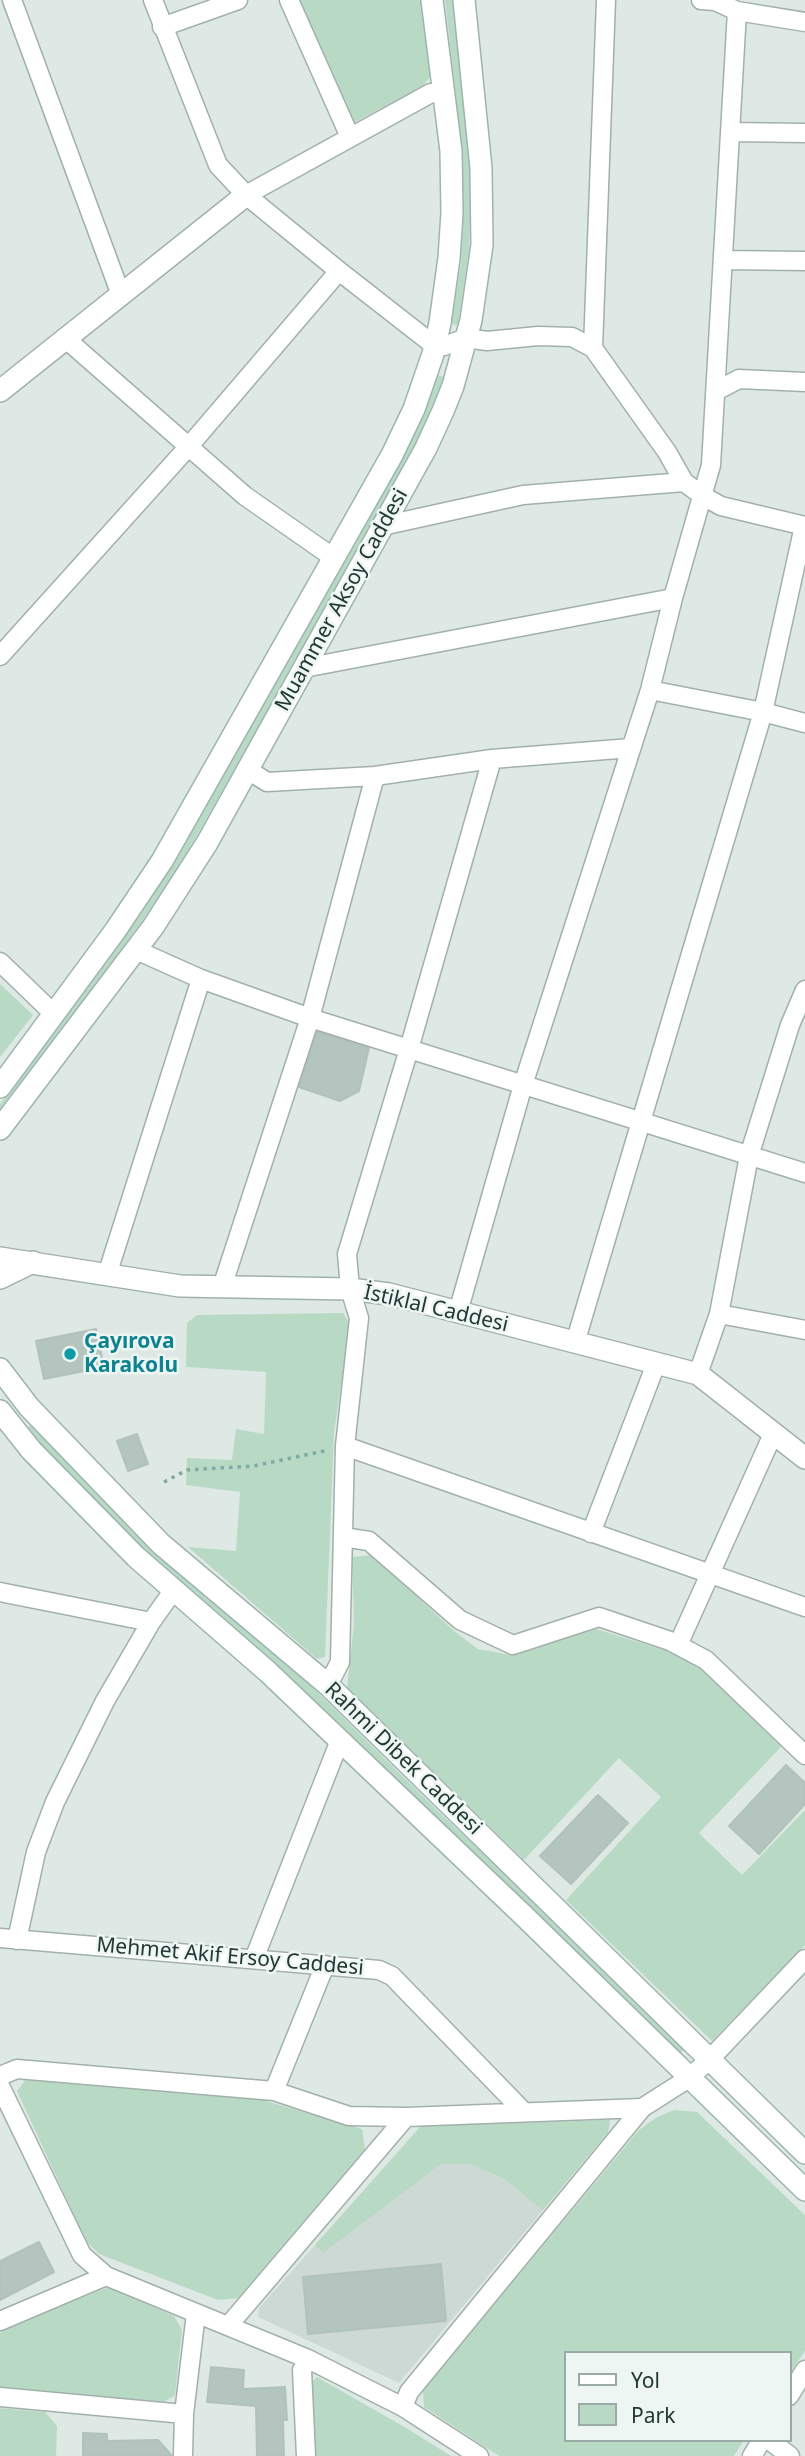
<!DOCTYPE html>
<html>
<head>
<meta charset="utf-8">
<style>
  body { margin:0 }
  #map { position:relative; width:805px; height:2456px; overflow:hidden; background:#dee9e5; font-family:"Noto Sans",sans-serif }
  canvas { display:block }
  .legend { position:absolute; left:564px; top:2351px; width:228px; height:91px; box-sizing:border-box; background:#eef6f3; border:2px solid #9caaa7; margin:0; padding:9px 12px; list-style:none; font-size:21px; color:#213834 }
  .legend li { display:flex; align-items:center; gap:14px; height:35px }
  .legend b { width:35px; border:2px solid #9caaa7 }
</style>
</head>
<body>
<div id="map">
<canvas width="805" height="2456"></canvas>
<ul class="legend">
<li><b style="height:9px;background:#fff"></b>Yol</li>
<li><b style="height:19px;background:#b8dac5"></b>Park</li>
</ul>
</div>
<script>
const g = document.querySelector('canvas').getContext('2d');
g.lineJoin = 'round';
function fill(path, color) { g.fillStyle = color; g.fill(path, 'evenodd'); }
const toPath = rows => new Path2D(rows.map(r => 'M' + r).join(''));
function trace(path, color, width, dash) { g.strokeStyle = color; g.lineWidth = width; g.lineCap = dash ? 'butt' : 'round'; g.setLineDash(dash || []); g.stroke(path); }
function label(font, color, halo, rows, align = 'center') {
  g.font = font + ' "Noto Sans",sans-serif'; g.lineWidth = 5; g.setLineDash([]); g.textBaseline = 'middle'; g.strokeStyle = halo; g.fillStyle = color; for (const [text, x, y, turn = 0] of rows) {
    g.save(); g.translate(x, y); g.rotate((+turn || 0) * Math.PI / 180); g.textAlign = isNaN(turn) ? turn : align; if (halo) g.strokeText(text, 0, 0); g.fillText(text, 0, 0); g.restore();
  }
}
fill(toPath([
  [610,2120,608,2132,399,2383,258,2317,259,2308,421,2126]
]), '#cdd9d5');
fill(toPath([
  [299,0,421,0,430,77,422,87,353,123,346,119],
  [445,0,453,0,469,149,471,194,469,250,458,325,451,324,461,263,462,153],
  [437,375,444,377,425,425,404,470,170,883,0,1114,0,1104,142,913,183,848,417,425],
  [0,984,33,1015,0,1057],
  [343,1313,350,1324,334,1433,325,1657,317,1659,188,1547,236,1551,240,1492,186,1485,187,1458,232,1460,236,1429,264,1434,266,1372,186,1367,187,1323,197,1315],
  [32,1424,306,1681,441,1814,555,1921,685,2048,680,2054,286,1673,172,1577,94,1500,26,1429],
  [372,1555,454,1631,478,1649,511,1655,593,1628,670,1652,706,1671,781,1747,699,1833,742,1875,805,1810,805,1945,712,2041,566,1900,661,1797,619,1758,524,1860,347,1688,354,1623,352,1557],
  [26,2079,252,2097,362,2129,365,2149,238,2298,218,2300,99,2254,86,2241,17,2091],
  [674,2110,697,2112,805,2215,805,2351,789,2374,789,2353,565,2353,565,2440,744,2440,734,2456,499,2456,424,2407,423,2390,639,2130,657,2117],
  [610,2120,608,2132,543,2210,503,2178,470,2164,441,2164,323,2253,315,2245,421,2126],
  [109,2287,174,2316,182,2330,175,2395,161,2404,0,2388,0,2333,10,2326],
  [317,2377,408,2429,451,2456,314,2456,311,2383],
  [0,2408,45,2412,57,2426,56,2456,0,2456]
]), '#b8dac5');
const building = toPath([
  [317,1032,369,1048,359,1091,340,1101,299,1087,317,1032],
  [96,1329,104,1367,44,1379,36,1341,96,1329],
  [137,1434,148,1464,128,1471,117,1441,137,1434],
  [786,1765,805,1783,805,1804,759,1854,729,1826,786,1765],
  [598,1795,628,1823,571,1884,540,1856,598,1795],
  [39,2242,54,2272,0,2300,0,2261,39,2242],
  [441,2264,446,2321,308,2334,303,2277,441,2264],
  [211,2367,244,2370,243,2389,285,2387,287,2420,283,2420,284,2456,257,2456,256,2406,207,2402,211,2367],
  [83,2433,107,2434,107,2441,158,2440,172,2456,83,2456,83,2433]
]);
fill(building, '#b4c4bf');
trace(building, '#b1c2bd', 2);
const minor = toPath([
  [12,0,121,295],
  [153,0,218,165,246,195,339,271,435,346,444,346,466,338,487,341,538,336,572,337,593,348],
  [289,0,350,137],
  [606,0,593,348,667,452,684,482,703,496,721,506,805,526],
  [701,0,715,1,737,11,805,22],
  [162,27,238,0],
  [730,132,805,133],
  [246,195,431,93,444,94],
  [723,260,805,261],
  [66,339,245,496,334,558],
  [716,391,739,379,805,382],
  [382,526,523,495,684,482],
  [0,656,190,445,339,271],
  [304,668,673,598],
  [650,690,763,712,805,723],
  [248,770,267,782,375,776,492,759,631,748],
  [136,950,201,979,310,1018,805,1173],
  [0,962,54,1014],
  [107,1275,201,979],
  [222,1287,310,1018,375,776],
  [458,1312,523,1085,650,690,673,598,711,465,737,11],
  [719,1314,805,1330],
  [575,1343,763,712,804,526],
  [698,1374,719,1314,749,1156,790,1025,805,990],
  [345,1446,805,1607],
  [591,1533,656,1364],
  [343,1537,369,1541,460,1620,513,1645,599,1617,670,1641,706,1660,805,1755],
  [0,1592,151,1622],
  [678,1645,773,1434],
  [328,1685,340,1662,345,1446,359,1318,350,1289,347,1254,409,1049,492,759],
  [0,1938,379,1970,392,1976,524,2112],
  [17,1940,36,1852,55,1802,105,1701,151,1622,173,1591],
  [254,1959,340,1740],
  [0,2076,17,2069,274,2091,349,2116,406,2117,642,2108,689,2078,710,2059,805,1959],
  [0,2086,82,2255,106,2276,308,2359,403,2407,479,2456],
  [274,2091,325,1965],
  [0,2321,106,2276],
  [228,2326,406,2117],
  [789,2396,805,2370],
  [0,2397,184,2414],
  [403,2407,409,2392,642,2108],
  [769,2440,790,2456],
  [183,2456,184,2414,196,2313],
  [306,2456,302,2370,308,2359],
  [752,2456,762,2440]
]);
const tertiary = toPath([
  [0,391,246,195],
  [0,1258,180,1286,350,1289,389,1294,698,1374,805,1458],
  [0,1278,33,1262]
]);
const secondary = toPath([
  [0,1087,115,931,162,861,392,455,414,409,433,354,440,323,449,258,452,213,451,151,432,0],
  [0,1129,153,927,207,843,426,448,443,411,453,386,471,320,482,245,481,168,464,0],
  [0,1369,29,1407,161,1544,328,1685,805,2153],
  [0,1411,31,1450,136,1557,268,1672,523,1915,805,2190]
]);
trace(minor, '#a2b0ac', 21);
trace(tertiary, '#a2b0ac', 24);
trace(secondary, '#9eb4af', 24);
trace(toPath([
  [164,1482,187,1470,253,1466,329,1450]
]), '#80aba2', 3.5, [3.5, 5]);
trace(minor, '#fff', 18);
trace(tertiary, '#fff', 21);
trace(secondary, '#fff', 21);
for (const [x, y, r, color] of [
  [70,1354,7,"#0f9aa8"]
]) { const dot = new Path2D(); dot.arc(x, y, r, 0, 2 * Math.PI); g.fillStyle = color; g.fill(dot); trace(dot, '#eef6f3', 2.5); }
label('21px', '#213834', '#eef6f3', [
  ["Muammer Aksoy Caddesi",342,600,-61],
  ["İstiklal Caddesi",436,1309,13],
  ["Rahmi Dibek Caddesi",403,1759,44],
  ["Mehmet Akif Ersoy Caddesi",230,1957,5]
]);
label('bold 21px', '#0d838f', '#eef6f3', [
  ["Çayırova",84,1342],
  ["Karakolu",84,1366]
], 'left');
</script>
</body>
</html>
